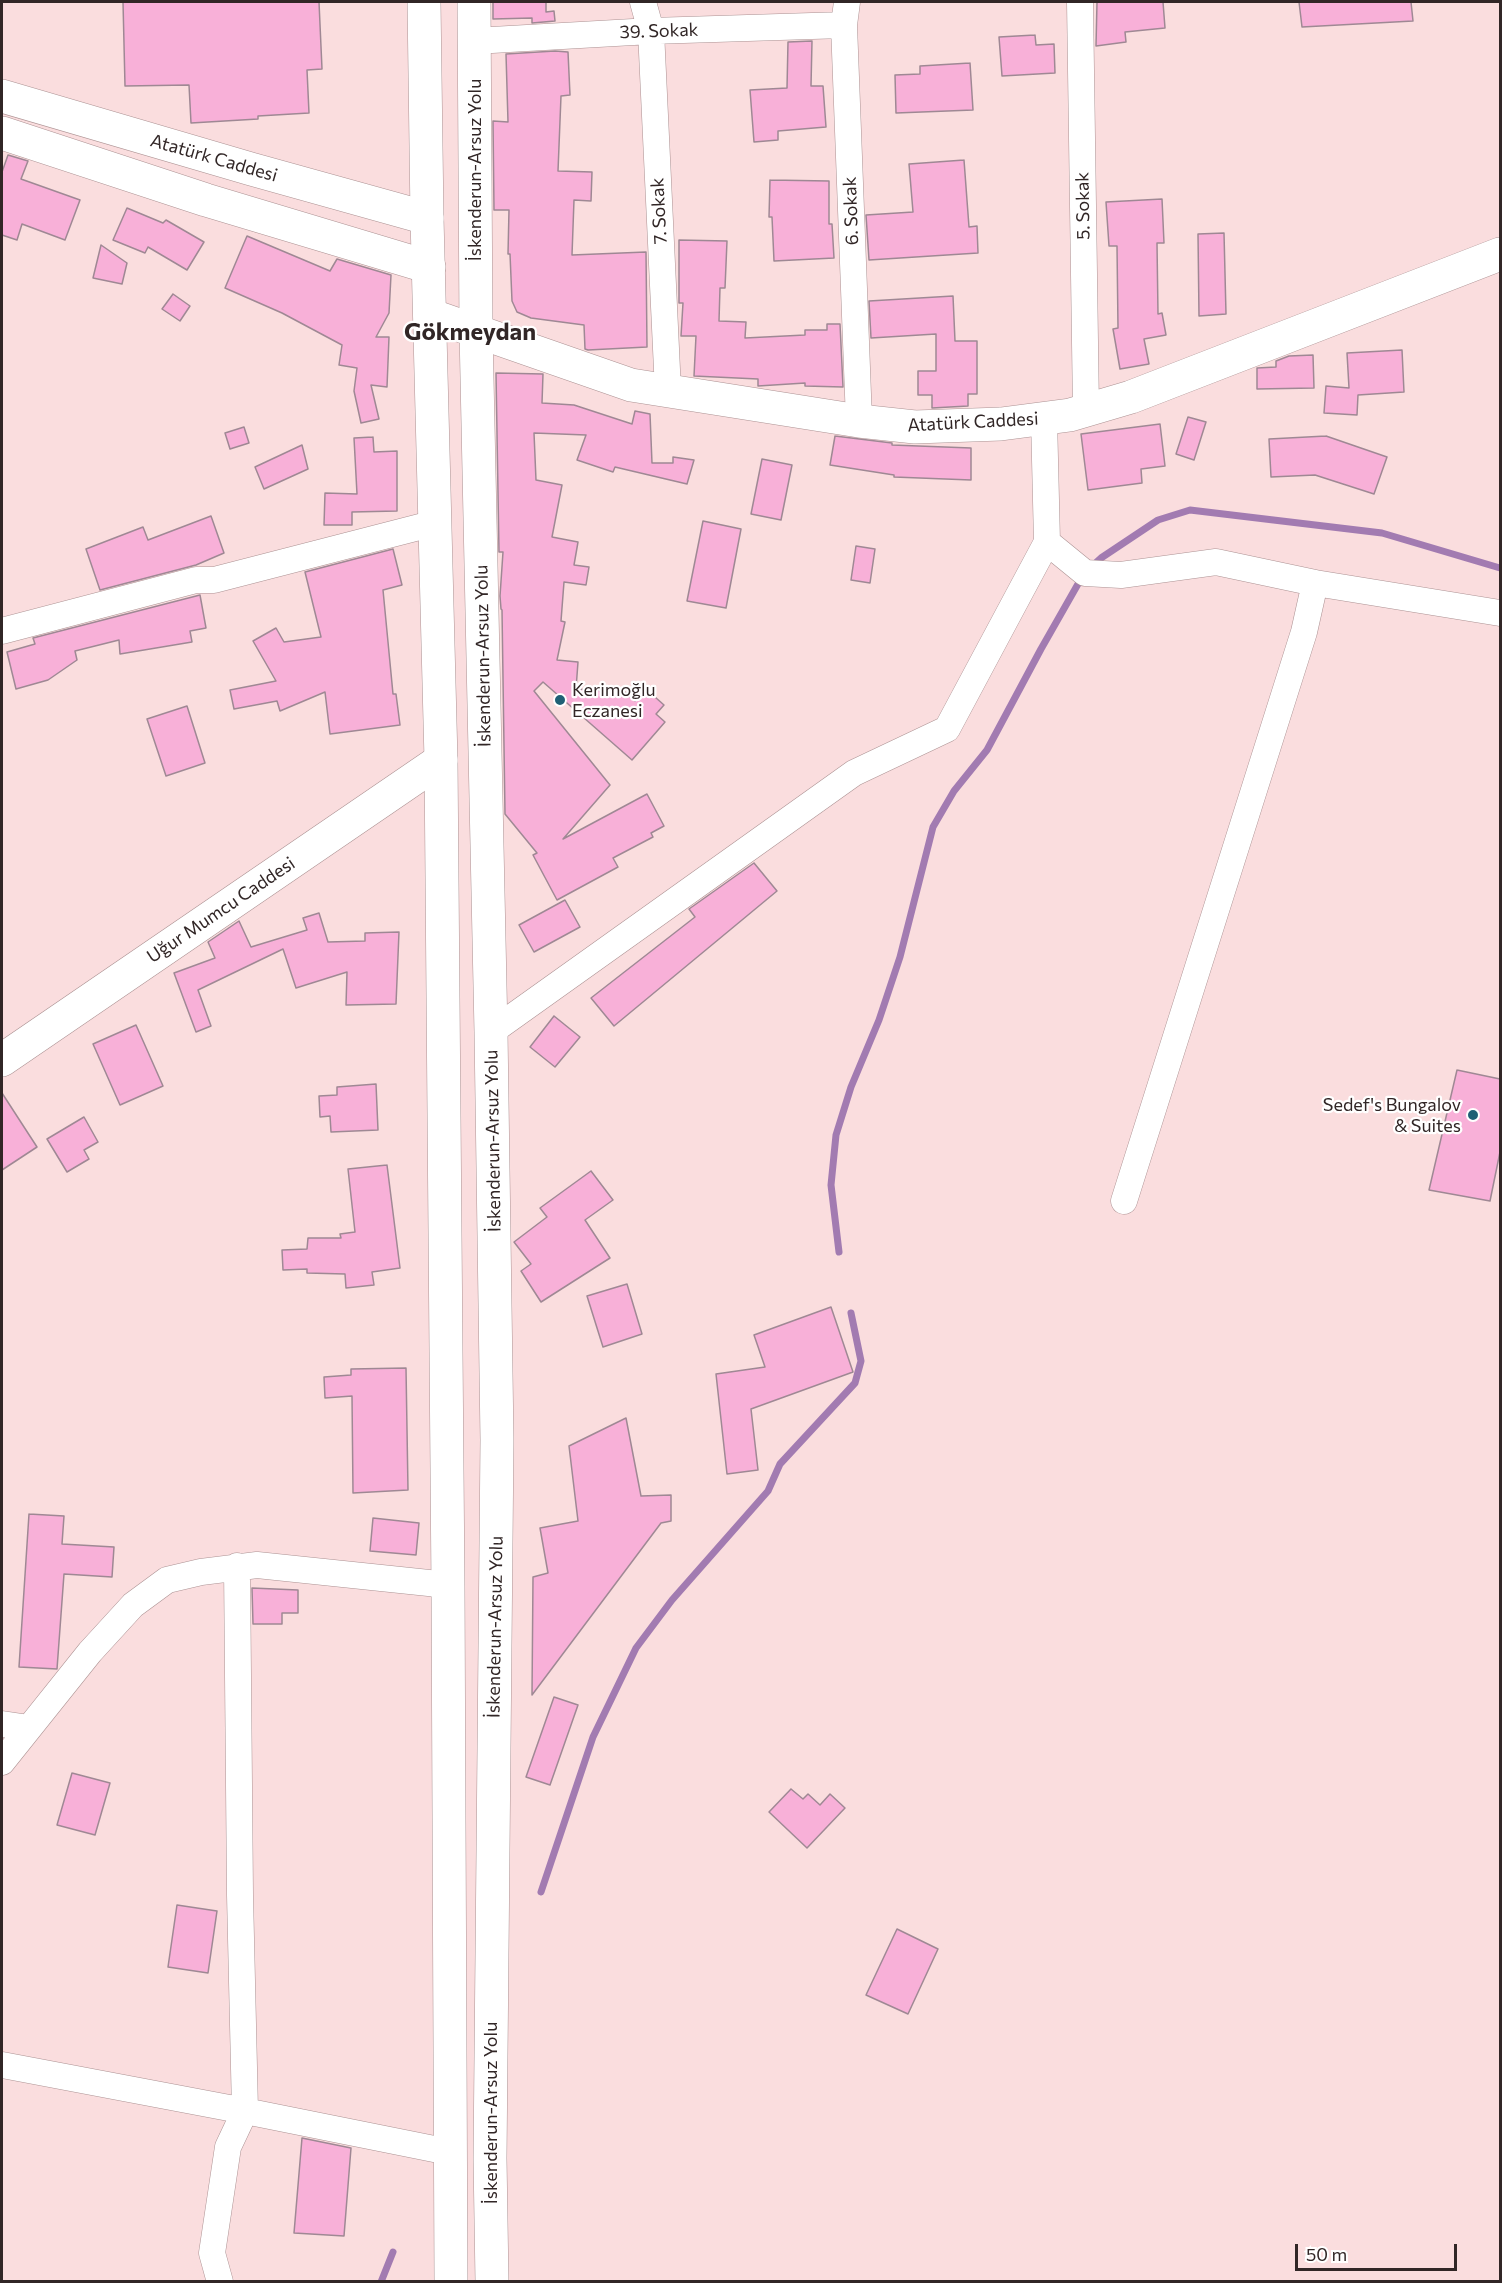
<!DOCTYPE html>
<html>
<head>
<meta charset="utf-8">
<style>
  body { margin:0 }
  #map { position:relative; width:1502px; height:2283px; overflow:hidden; background:#faddde; font-family:Commissioner,sans-serif }
  canvas { display:block }
  .frame { position:absolute; inset:0; border:3px solid #312626; pointer-events:none }
  .scale { position:absolute; left:1295px; top:2244px; width:162px; height:27px; box-sizing:border-box; border:3px solid #312626; border-top:0; padding-left:8px; font-size:18px; line-height:21px; white-space:nowrap; color:#312626; -webkit-text-stroke:4px #fff; paint-order:stroke }
</style>
</head>
<body>
<div id="map">
<canvas width="1502" height="2283"></canvas>
<div class="frame"></div>
<div class="scale">50 m</div>
</div>
<script>
const g = document.querySelector('canvas').getContext('2d');
g.lineJoin = 'round';
const toPath = rows => new Path2D(rows.map(r => 'M' + r).join(''));
function trace(path, color, width, dash) { g.strokeStyle = color; g.lineWidth = width; g.lineCap = dash ? 'butt' : 'round'; g.setLineDash(dash || []); g.stroke(path); }
function fill(path, color) { g.fillStyle = color; g.fill(path, 'evenodd'); }
function label(font, color, halo, rows, align = 'center') {
  g.font = font + ' Commissioner,sans-serif'; g.lineWidth = 4.5; g.setLineDash([]); g.textBaseline = 'middle'; g.strokeStyle = halo; g.fillStyle = color; for (const [text, x, y, turn = 0] of rows) {
    g.save(); g.translate(x, y); g.rotate((+turn || 0) * Math.PI / 180); g.textAlign = isNaN(turn) ? turn : align; if (halo) g.strokeText(text, 0, 0); g.fillText(text, 0, 0); g.restore();
  }
}
trace(toPath([
  [1091,567,1101,558,1158,520,1190,510,1382,533,1500,568],
  [839,1252,831,1185,836,1135,851,1087,879,1020,900,957,933,827,954,791,987,750,1041,649,1082,577],
  [541,1892,593,1737,636,1648,672,1600,768,1491,780,1464,855,1383,861,1361,851,1313],
  [381,2282,393,2252]
]), '#a27bb1', 7);
const building = toPath([
  [123,2,319,2,322,69,307,70,309,113,258,116,258,119,191,123,189,85,125,86,123,2],
  [493,2,546,2,546,12,554,11,555,21,532,23,532,18,493,19,493,2],
  [1097,2,1163,2,1165,28,1125,32,1126,42,1096,46,1097,2],
  [1299,2,1411,2,1413,21,1302,27,1299,2],
  [1035,35,1036,45,1054,44,1055,73,1002,76,999,37,1035,35],
  [812,41,811,86,823,86,826,127,778,131,778,140,754,142,750,90,787,88,788,42,812,41],
  [555,51,568,52,570,95,561,96,558,171,592,172,591,201,574,200,572,255,646,252,647,347,588,350,585,349,584,325,531,318,517,312,512,301,510,254,508,254,509,210,494,210,493,121,508,122,506,54,555,51],
  [970,63,973,110,896,113,895,75,920,74,920,66,970,63],
  [8,155,28,161,21,179,80,200,65,240,22,224,17,240,2,235,2,172,8,155],
  [964,160,969,227,977,226,978,253,869,260,866,215,913,212,909,164,964,160],
  [770,180,829,181,829,224,832,224,834,258,774,261,772,217,769,217,770,180],
  [1162,199,1164,243,1157,243,1158,314,1162,313,1166,335,1144,339,1149,364,1120,369,1113,329,1118,328,1117,246,1109,246,1106,202,1162,199],
  [127,208,163,223,166,220,204,242,187,270,148,247,145,253,113,240,127,208],
  [1224,233,1226,314,1199,316,1198,234,1224,233],
  [247,236,330,271,337,259,391,275,389,313,376,337,389,337,387,387,371,385,379,419,361,423,354,391,357,368,339,365,342,345,282,313,225,288,247,236],
  [679,240,727,241,725,288,720,288,719,321,746,322,745,338,805,335,805,330,827,330,827,324,840,324,843,387,805,386,805,383,758,386,758,379,694,376,696,336,681,336,683,303,679,303,679,240],
  [101,245,127,263,122,284,93,278,101,245],
  [173,294,190,306,180,321,162,309,173,294],
  [953,296,955,341,977,341,977,394,968,394,968,406,932,408,932,395,918,395,918,371,936,371,936,334,871,338,869,301,953,296],
  [1402,350,1404,392,1358,395,1357,415,1324,413,1326,386,1349,388,1347,353,1402,350],
  [1313,355,1314,388,1257,389,1257,368,1276,367,1276,361,1289,356,1313,355],
  [496,373,543,374,542,403,574,405,632,424,635,411,650,414,652,463,673,463,673,457,694,460,687,484,615,467,613,472,577,460,586,435,534,433,536,480,562,485,552,537,578,542,574,565,589,567,586,585,564,582,561,621,565,622,557,660,578,662,576,689,625,692,635,701,646,689,664,705,656,714,665,722,632,760,543,682,534,691,610,785,563,839,647,794,664,826,651,833,653,837,613,858,618,867,557,900,533,855,537,853,505,814,502,610,501,609,500,596,503,552,499,552,496,373],
  [1188,417,1206,422,1194,460,1176,454,1188,417],
  [1160,424,1165,466,1141,469,1142,483,1088,490,1081,434,1160,424],
  [244,427,249,443,230,449,225,433,244,427],
  [835,436,892,443,892,445,971,448,971,480,894,477,894,475,830,465,835,436],
  [1326,436,1387,457,1374,494,1315,475,1271,477,1269,439,1326,436],
  [373,437,374,452,397,451,397,511,352,512,352,525,324,525,325,493,357,494,354,438,373,437],
  [302,445,308,469,264,489,255,467,302,445],
  [762,459,792,465,781,520,751,514,762,459],
  [211,516,224,553,196,565,100,590,86,549,143,527,148,540,211,516],
  [703,521,741,529,726,608,687,601,703,521],
  [856,546,875,549,870,583,851,580,856,546],
  [393,549,402,585,383,590,393,694,396,694,400,725,330,734,325,692,280,711,277,701,234,709,230,690,276,681,253,641,276,628,284,642,321,637,305,572,393,549],
  [200,595,206,628,190,631,192,642,120,654,119,640,75,651,77,660,48,680,16,689,7,652,35,644,33,638,200,595],
  [187,706,205,763,166,776,147,719,187,706],
  [754,863,777,891,614,1026,591,998,695,917,689,909,754,863],
  [565,900,580,927,534,952,519,925,565,900],
  [319,913,328,942,365,941,365,933,399,932,396,1004,346,1005,347,972,296,988,283,949,198,990,211,1026,196,1032,174,973,215,958,208,942,239,921,251,947,307,930,303,918,319,913],
  [554,1016,580,1037,555,1067,530,1047,554,1016],
  [136,1025,163,1086,120,1105,93,1044,136,1025],
  [1457,1070,1500,1079,1500,1152,1490,1201,1429,1190,1457,1070],
  [376,1084,378,1130,331,1132,330,1116,320,1117,319,1096,337,1095,337,1087,376,1084],
  [2,1093,37,1147,2,1170,2,1093],
  [84,1117,98,1142,84,1150,89,1159,67,1172,47,1139,84,1117],
  [387,1165,400,1268,372,1272,374,1285,346,1288,345,1274,307,1273,307,1269,283,1270,282,1250,307,1249,308,1238,341,1238,340,1234,355,1232,348,1169,387,1165],
  [591,1171,613,1200,585,1220,610,1258,541,1302,521,1271,531,1264,514,1242,547,1217,540,1208,591,1171],
  [627,1284,642,1334,603,1347,587,1296,627,1284],
  [831,1307,853,1372,751,1409,758,1470,727,1474,716,1374,765,1367,754,1335,831,1307],
  [406,1368,408,1490,353,1493,352,1396,325,1398,324,1377,351,1375,351,1369,406,1368],
  [626,1418,641,1496,671,1495,671,1521,661,1523,532,1695,533,1577,548,1573,540,1528,578,1521,569,1446,626,1418],
  [29,1514,64,1516,62,1544,114,1547,112,1577,64,1574,57,1669,19,1667,29,1514],
  [373,1518,419,1523,416,1555,370,1551,373,1518],
  [252,1588,298,1590,298,1613,282,1613,282,1624,253,1624,252,1588],
  [554,1697,578,1705,550,1785,526,1777,554,1697],
  [72,1773,110,1783,95,1835,57,1825,72,1773],
  [791,1789,803,1799,808,1794,820,1805,830,1794,845,1808,807,1848,769,1812,791,1789],
  [177,1905,217,1911,208,1973,168,1967,177,1905],
  [897,1929,938,1949,908,2014,866,1995,897,1929],
  [302,2138,351,2148,344,2236,294,2233,302,2138]
]);
fill(building, '#f8b0d8');
trace(building, '#9f8894', 1.5);
const street = toPath([
  [643,2,651,31,668,391],
  [847,2,844,25,859,421],
  [1080,2,1086,410],
  [474,41,651,31,844,25],
  [1047,542,1085,573,1121,575,1216,562,1315,583,1500,613],
  [2,631,196,580,214,580,435,523],
  [491,1032,854,773,947,729,1047,542,1044,418],
  [1124,1201,1304,632,1315,583],
  [2,1724,29,1728],
  [2,1762,90,1652,133,1605,167,1580,201,1572,257,1565,448,1585],
  [2,2065,245,2111,449,2152],
  [220,2282,212,2253,228,2147,245,2111,240,1895,237,1566]
]);
const secondary = toPath([
  [2,96,251,169,427,218],
  [2,133,206,200,429,267],
  [430,315,631,385,859,421,915,427,1001,424,1070,415,1131,397,1500,254],
  [2,1060,441,760]
]);
const primary = toPath([
  [424,2,427,218,441,760,448,1585,451,2282],
  [474,2,476,331,491,1032,497,1440,490,2158,492,2282]
]);
trace(street, '#ac9293', 27);
trace(secondary, '#ac9293', 34);
trace(primary, '#ac9293', 34);
trace(street, '#fff', 26);
trace(secondary, '#fff', 33);
trace(primary, '#fff', 33);
for (const [x, y, r, color] of [
  [560,700,6,"#1f6075"],
  [1473,1115,6,"#1f6075"]
]) { const dot = new Path2D(); dot.arc(x, y, r, 0, 2 * Math.PI); g.fillStyle = color; g.fill(dot); trace(dot, '#fff', 2); }
label('18px', '#312626', '#fff', [
  ["39. Sokak",659,31,-2],
  ["Atatürk Caddesi",214,158,16],
  ["İskenderun-Arsuz Yolu",475,170,-90],
  ["5. Sokak",1083,206,-91],
  ["7. Sokak",659,211,-93],
  ["6. Sokak",851,211,-92],
  ["Atatürk Caddesi",973,422,-3],
  ["İskenderun-Arsuz Yolu",483,656,-91],
  ["Uğur Mumcu Caddesi",221,910,-34],
  ["İskenderun-Arsuz Yolu",493,1141,-91],
  ["İskenderun-Arsuz Yolu",495,1627,-89],
  ["İskenderun-Arsuz Yolu",491,2113,-90]
]);
label('18px', '#312626', '#fff', [
  ["Kerimoğlu",572,690],
  ["Eczanesi",572,711],
  ["Sedef's Bungalov",1461,1105,"right"],
  ["& Suites",1461,1126,"right"]
], 'left');
label('bold 24px', '#312626', '#fff', [
  ["Gökmeydan",470,332]
]);
</script>
</body>
</html>
